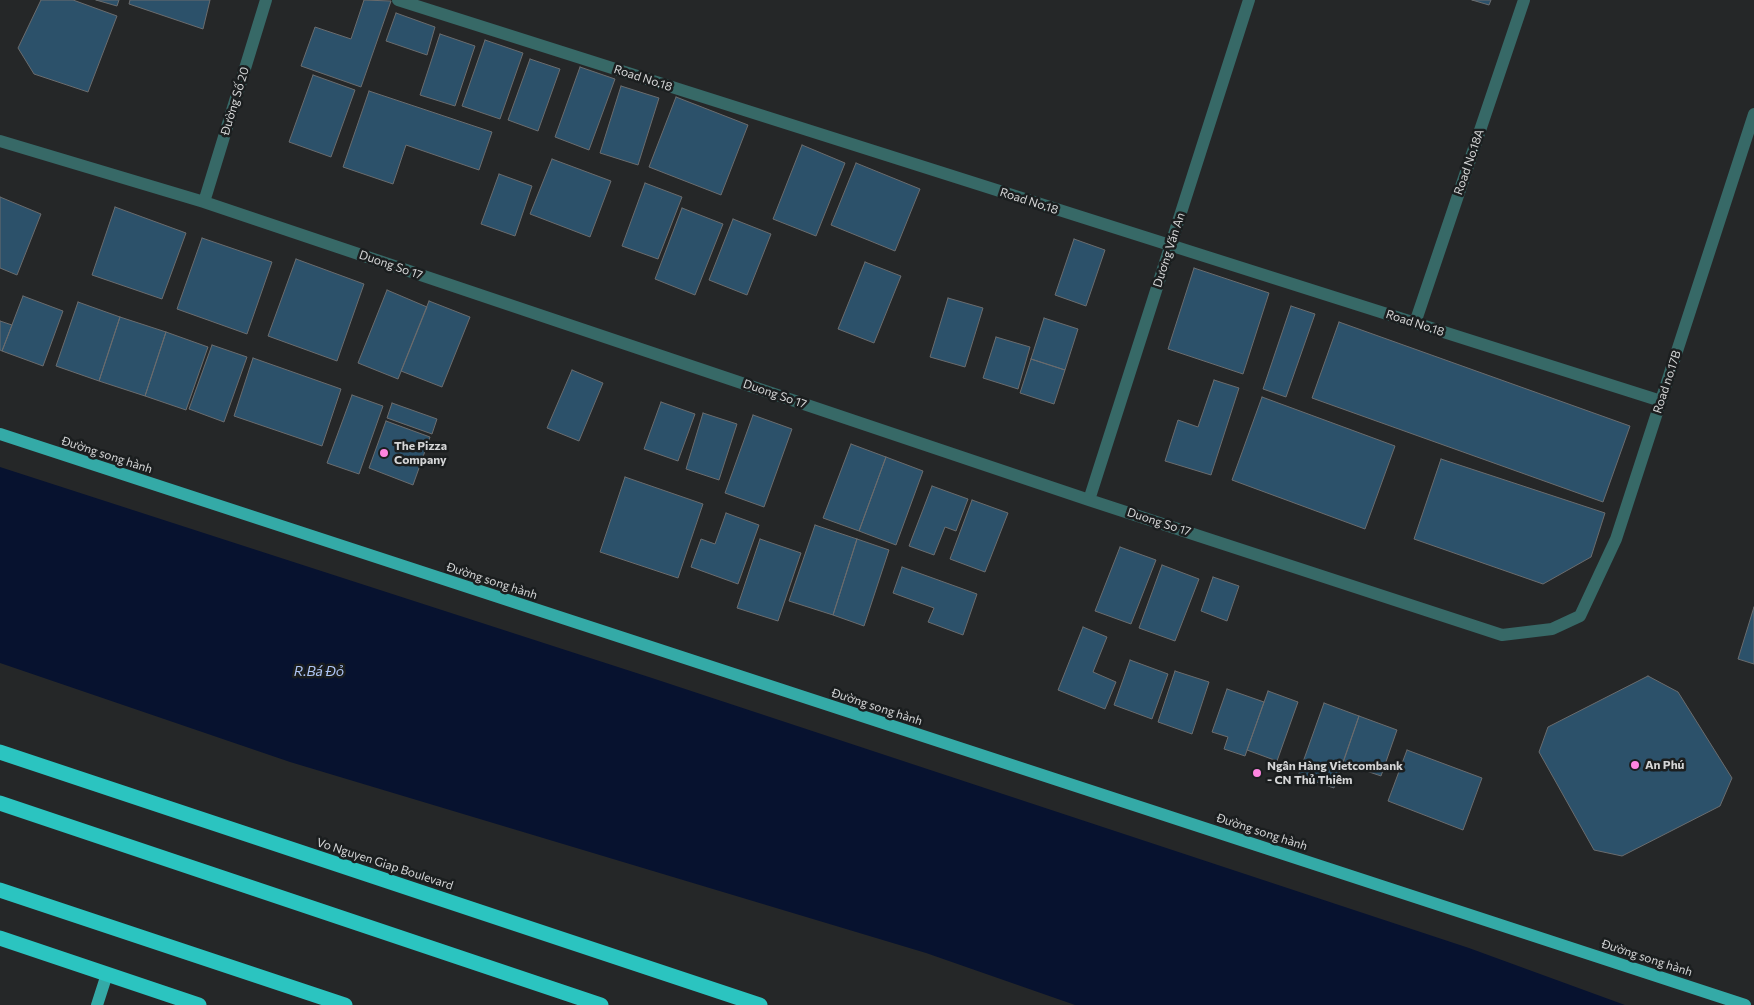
<!DOCTYPE html>
<html>
<head>
<meta charset="utf-8">
<style>
  body { margin:0 }
  canvas { display:block; background:#252728 }
</style>
</head>
<body>
<canvas width="1754" height="1005"></canvas>
<script>
const g = document.querySelector('canvas').getContext('2d');
g.lineJoin = 'round';
function fill(path, color) { g.fillStyle = color; g.fill(path, 'evenodd'); }
const toPath = rows => new Path2D(rows.map(r => 'M' + r).join(''));
function trace(path, color, width, dash) { g.strokeStyle = color; g.lineWidth = width; g.lineCap = dash ? 'butt' : 'round'; g.setLineDash(dash || []); g.stroke(path); }
function label(font, color, halo, rows, align = 'center') {
  g.font = font + ' Commissioner,sans-serif'; g.lineWidth = 5; g.setLineDash([]); g.textBaseline = 'middle'; g.strokeStyle = halo; g.fillStyle = color; for (const [text, x, y, turn = 0] of rows) {
    g.save(); g.translate(x, y); g.rotate((+turn || 0) * Math.PI / 180); g.textAlign = isNaN(turn) ? turn : align; if (halo) g.strokeText(text, 0, 0); g.fillText(text, 0, 0); g.restore();
  }
}
fill(toPath([
  [0,467,652,678,1469,948,1625,1005,1075,1005,926,953,290,762,0,663]
]), '#07122f');
const building = toPath([
  [41,0,73,0,117,16,88,92,34,74,18,48,41,0],
  [96,0,119,0,117,6,96,0],
  [130,0,210,0,203,29,129,4,130,0],
  [364,0,391,1,361,87,301,66,315,27,351,39,364,0],
  [1472,0,1491,0,1489,5,1472,0],
  [396,13,435,27,427,55,386,41,396,13],
  [440,34,475,46,455,106,420,95,440,34],
  [485,40,523,53,500,119,462,106,485,40],
  [530,59,560,69,538,131,508,120,530,59],
  [580,67,615,79,589,150,555,137,580,67],
  [313,75,355,90,331,157,289,142,313,75],
  [621,86,659,98,638,165,600,153,621,86],
  [369,91,492,132,479,170,406,145,393,184,343,167,369,91],
  [676,97,748,125,721,195,649,167,676,97],
  [802,145,845,163,816,236,773,219,802,145],
  [552,159,611,181,590,237,530,214,552,159],
  [856,163,920,189,895,251,831,225,856,163],
  [499,174,532,186,515,236,481,224,499,174],
  [645,183,682,197,658,259,622,246,645,183],
  [0,197,41,214,17,275,0,268,0,197],
  [115,207,186,233,162,299,92,275,115,207],
  [682,208,723,224,695,295,655,279,682,208],
  [733,219,771,234,747,295,709,280,733,219],
  [202,238,272,262,247,334,177,309,202,238],
  [1074,239,1105,250,1086,306,1055,295,1074,239],
  [296,259,364,284,337,361,268,336,296,259],
  [865,262,901,276,874,343,838,329,865,262],
  [1194,268,1269,293,1243,374,1168,349,1194,268],
  [387,290,427,307,398,379,358,363,387,290],
  [23,296,63,311,43,366,2,351,23,296],
  [948,298,983,308,965,367,930,357,948,298],
  [429,301,470,317,442,387,401,371,429,301],
  [78,302,120,317,99,381,56,366,78,302],
  [1291,306,1315,314,1286,397,1263,389,1291,306],
  [120,317,166,332,145,396,99,381,120,317],
  [1044,318,1078,329,1065,370,1031,359,1044,318],
  [0,321,12,325,2,351,0,350,0,321],
  [1339,322,1630,426,1603,502,1312,398,1339,322],
  [166,332,208,347,186,410,145,396,166,332],
  [996,337,1030,347,1018,389,983,378,996,337],
  [212,345,247,357,224,422,189,409,212,345],
  [253,358,341,389,322,446,234,416,253,358],
  [1031,359,1065,370,1054,404,1020,393,1031,359],
  [572,370,603,383,579,441,547,428,572,370],
  [1214,380,1239,388,1211,475,1165,461,1178,420,1198,427,1214,380],
  [352,395,383,406,359,474,327,463,352,395],
  [1262,397,1395,446,1365,529,1232,480,1262,397],
  [661,402,695,414,678,461,644,449,661,402],
  [392,403,437,419,432,434,387,418,392,403],
  [703,413,737,424,719,480,686,469,703,413],
  [753,415,792,429,764,507,725,493,753,415],
  [386,421,430,437,413,485,369,468,386,421],
  [851,444,886,457,859,531,823,518,851,444],
  [886,457,923,471,896,545,859,531,886,457],
  [1441,459,1605,513,1591,557,1543,584,1414,539,1441,459],
  [625,477,703,504,678,578,600,552,625,477],
  [932,486,968,499,956,531,945,527,934,555,909,546,932,486],
  [972,500,1008,513,985,572,950,559,972,500],
  [726,513,759,525,738,584,691,567,701,539,715,544,726,513],
  [815,525,857,539,833,615,789,601,815,525],
  [760,539,801,553,778,621,737,608,760,539],
  [857,539,889,550,864,626,833,615,857,539],
  [1120,547,1156,560,1131,624,1095,611,1120,547],
  [1162,565,1199,579,1175,641,1139,628,1162,565],
  [902,567,977,594,963,635,928,622,934,608,893,593,902,567],
  [1213,577,1239,586,1227,621,1201,611,1213,577],
  [1754,607,1754,664,1738,659,1754,607],
  [1083,627,1107,637,1093,672,1116,682,1105,709,1058,690,1083,627],
  [1130,660,1168,674,1152,719,1114,705,1130,660],
  [1175,671,1209,682,1192,734,1158,722,1175,671],
  [1648,676,1678,692,1732,778,1720,806,1622,856,1594,850,1539,752,1548,727,1648,676],
  [1227,689,1264,702,1245,756,1224,749,1228,737,1212,732,1227,689],
  [1268,691,1298,702,1277,761,1247,750,1268,691],
  [1324,703,1359,716,1334,788,1298,776,1324,703],
  [1359,716,1397,730,1381,776,1343,763,1359,716],
  [1407,750,1482,778,1463,830,1388,801,1407,750]
]);
fill(building, '#2c516a');
trace(building, '#6a6c6e', 1);
trace(toPath([
  [398,0,1661,401],
  [0,141,204,202,1089,500,1502,635,1552,629,1580,616,1616,539,1754,114],
  [204,202,266,0],
  [1415,323,1524,0],
  [1089,500,1249,0]
]), '#376967', 12);
trace(toPath([
  [0,434,1745,1005],
  [97,1005,107,974]
]), '#34aaa7', 12);
trace(toPath([
  [0,752,760,1005],
  [0,803,601,1005],
  [0,890,345,1005],
  [0,938,199,1005]
]), '#2bc4c0', 15);
for (const [x, y, r, color] of [
  [384,453,5,"#fe85e0"],
  [1635,765,5,"#fe85e0"],
  [1257,773,5,"#fe85e0"]
]) { const dot = new Path2D(); dot.arc(x, y, r, 0, 2 * Math.PI); g.fillStyle = color; g.fill(dot); trace(dot, '#1b1e1f', 2); }
label('12px', '#d4d5d6', '#1b1e1f', [
  ["Road No.18",643,78,18],
  ["Đường Số 20",235,101,-73],
  ["Road No.18A",1469,162,-71],
  ["Road No.18",1029,201,18],
  ["Dương Văn An",1169,250,-72],
  ["Duong So 17",391,265,19],
  ["Road No.18",1415,323,18],
  ["Road no.17B",1667,382,-72],
  ["Duong So 17",775,394,19],
  ["Đường song hành",107,455,18],
  ["Duong So 17",1159,522,18],
  ["Đường song hành",492,581,18],
  ["Đường song hành",877,707,18],
  ["Đường song hành",1262,832,18],
  ["Vo Nguyen Giap Boulevard",385,864,18],
  ["Đường song hành",1647,958,18]
]);
label('bold 12px', '#d4d5d6', '#1b1e1f', [
  ["The Pizza",394,446],
  ["Company",394,460],
  ["An Phú",1645,765],
  ["Ngân Hàng Vietcombank",1267,766],
  ["- CN Thủ Thiêm",1267,780]
], 'left');
label('italic 14px', '#aec5f5', '#1b1e1f', [
  ["R.Bá Đỏ",319,671]
]);
</script>
</body>
</html>
